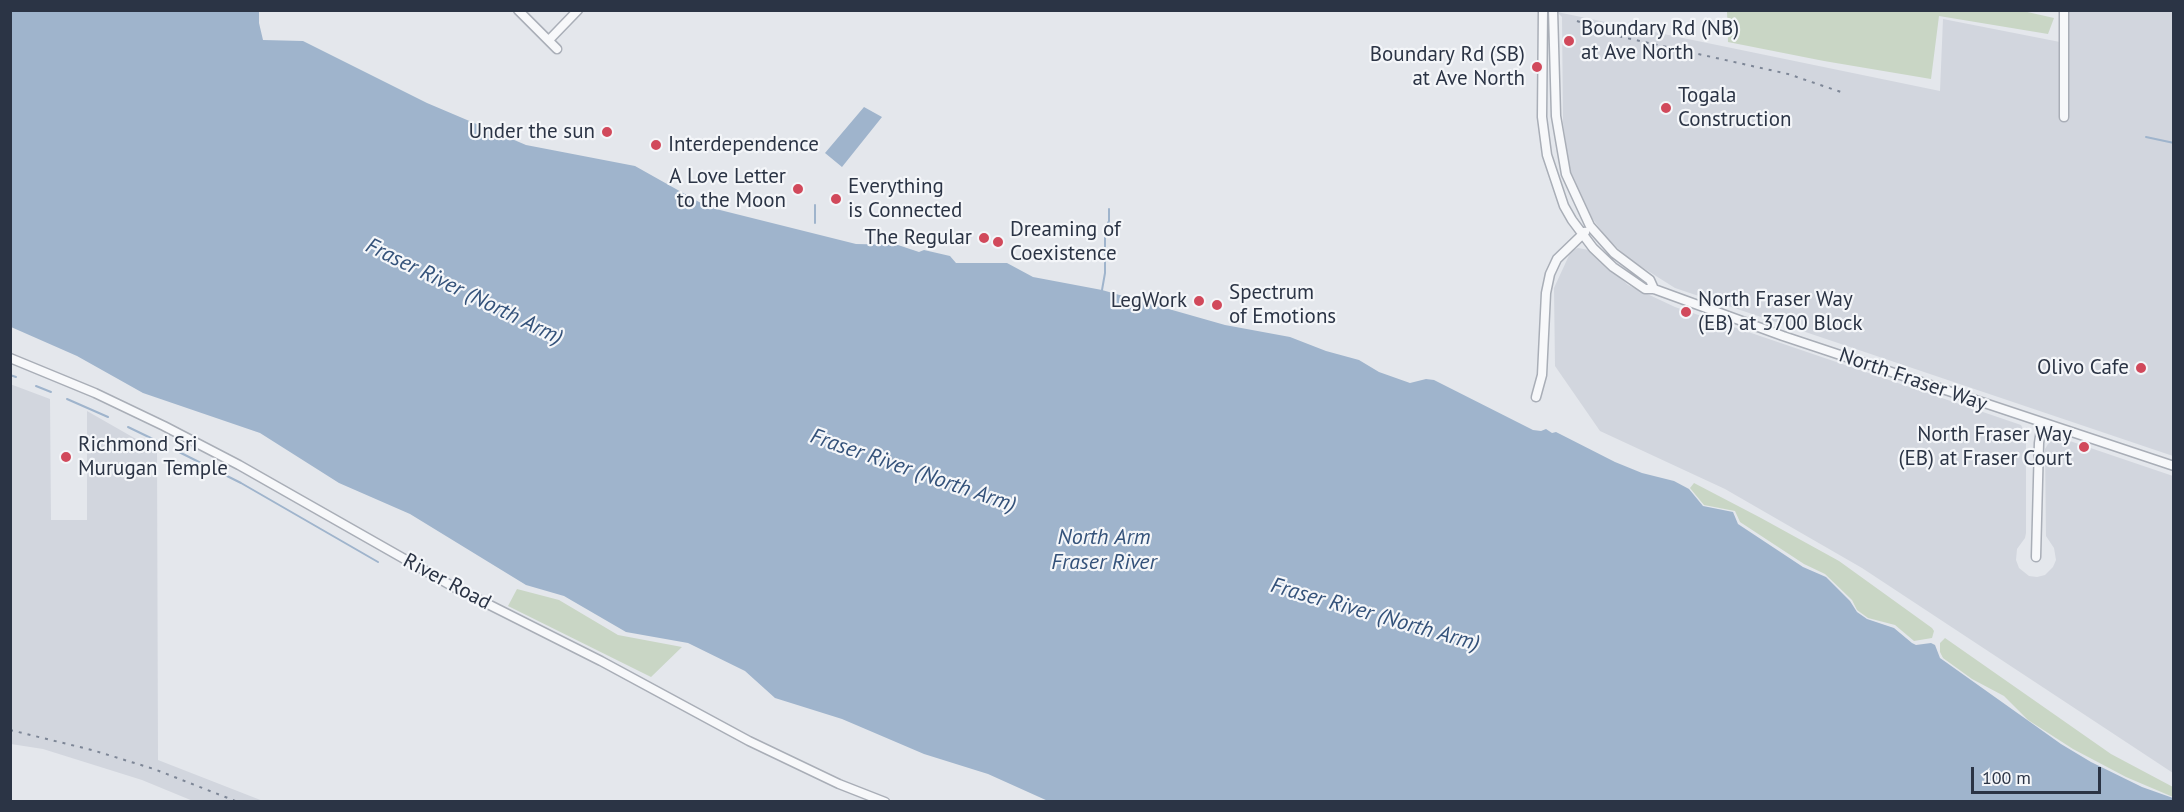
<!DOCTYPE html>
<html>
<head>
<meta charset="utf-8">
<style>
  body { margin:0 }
  #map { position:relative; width:2184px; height:812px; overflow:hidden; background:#e4e7ec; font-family:"PT Sans",sans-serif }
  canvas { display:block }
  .frame { position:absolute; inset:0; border:12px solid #2b3445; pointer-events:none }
  .scale { position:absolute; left:1971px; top:767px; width:130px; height:27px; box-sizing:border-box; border:3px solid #2b3445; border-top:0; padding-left:8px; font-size:18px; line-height:21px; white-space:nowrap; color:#2b3445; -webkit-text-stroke:4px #f4f6f9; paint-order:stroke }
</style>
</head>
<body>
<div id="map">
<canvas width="2184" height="812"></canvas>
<div class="frame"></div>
<div class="scale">100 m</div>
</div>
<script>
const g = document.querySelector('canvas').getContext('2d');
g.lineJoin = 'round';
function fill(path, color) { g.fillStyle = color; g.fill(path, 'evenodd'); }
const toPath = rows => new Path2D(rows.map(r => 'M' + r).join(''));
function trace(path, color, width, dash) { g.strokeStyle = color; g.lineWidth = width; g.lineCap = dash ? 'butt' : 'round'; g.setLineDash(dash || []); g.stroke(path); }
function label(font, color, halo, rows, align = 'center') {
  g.font = font + ' "PT Sans",sans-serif'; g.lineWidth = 4.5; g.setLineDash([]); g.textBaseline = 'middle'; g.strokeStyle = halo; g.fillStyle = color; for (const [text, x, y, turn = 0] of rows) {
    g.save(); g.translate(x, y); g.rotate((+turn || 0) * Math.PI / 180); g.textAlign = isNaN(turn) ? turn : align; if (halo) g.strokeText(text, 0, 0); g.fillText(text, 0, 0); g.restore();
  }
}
fill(toPath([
  [2069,11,2173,11,2173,456,1675,288,1629,259,1607,238,1591,217,1570,171,1563,123,1562,17,1557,12,1940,91,1943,19,2060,42,2067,119],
  [1578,248,1589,250,1628,285,1675,307,2021,425,2026,435,2026,533,2025,538,2017,549,2016,560,2019,568,2029,576,2037,577,2045,575,2053,567,2056,560,2054,548,2046,536,2045,449,2051,439,2061,438,2173,476,2173,773,1862,568,1725,489,1600,431,1555,366,1554,288,1571,251],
  [10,384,50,399,51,520,87,520,87,411,157,451,158,760,263,801,193,801,142,780,43,749,11,744]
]), '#d2d6de');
fill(toPath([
  [2023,11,2054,18,2048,34,1939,16,1931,79,1824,61,1728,42,1727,11],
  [1694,483,1761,518,1839,561,1932,628,1934,631,1932,638,1914,641,1895,625,1868,618,1857,610,1852,600,1825,574,1804,564,1740,522,1735,511,1704,505,1690,488],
  [517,589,559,600,618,635,682,647,651,677,508,606],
  [1945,638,2111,754,2173,787,2173,797,2126,777,2073,749,2028,720,2004,696,1972,679,1943,658,1940,652,1940,643]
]), '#c9d6c5');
fill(toPath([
  [11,10,259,11,259,23,263,40,303,41,427,103,526,145,635,166,708,207,856,244,898,245,919,252,924,250,950,256,956,263,1007,263,1033,277,1102,290,1225,325,1290,337,1326,351,1359,360,1379,372,1410,383,1426,379,1434,380,1533,430,1541,431,1546,429,1552,433,1556,432,1615,462,1642,473,1674,481,1689,489,1703,506,1733,512,1738,524,1803,567,1826,577,1850,601,1857,612,1867,619,1894,628,1912,643,1916,645,1931,643,1935,645,1940,658,2061,744,2091,762,2142,787,2173,798,2173,801,1048,801,988,774,924,754,842,719,775,698,745,671,688,643,626,632,564,596,526,585,410,514,339,483,260,433,143,393,77,356,11,327],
  [864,107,882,117,842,167,825,153]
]), '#9fb4cc');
trace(toPath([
  [2146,137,2174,143],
  [815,223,815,205],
  [1102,290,1105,273,1105,230,1109,221,1109,209],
  [10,375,16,377],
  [36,386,51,392],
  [67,399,108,417],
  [128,427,157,441],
  [179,452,241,483,378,562]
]), '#9fb4cc', 2);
const minor = toPath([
  [518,10,557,49],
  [1543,10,1542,117,1547,155,1564,206,1572,220,1593,248,1613,267,1645,289,1654,289,1783,336,2174,466],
  [1553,10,1556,116,1566,174,1590,226,1614,253,1650,280,1654,289],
  [549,40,578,10],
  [2064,117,2064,10],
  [10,358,95,393,164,426,239,465,452,586,601,661,749,741,839,784,885,802],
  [1536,397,1542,375,1546,293,1550,274,1557,259,1585,232],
  [2036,557,2039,443,2042,423]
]);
trace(minor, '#a9aeb7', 11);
trace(minor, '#f7f8fa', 8);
trace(toPath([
  [1577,21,1622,37,1788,74,1844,93],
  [10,730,92,750,154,769,238,802]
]), '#7d8696', 2, [3, 6]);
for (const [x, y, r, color] of [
  [1569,41,6,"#d1495b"],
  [1537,67,6,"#d1495b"],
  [1666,108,6,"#d1495b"],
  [607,132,6,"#d1495b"],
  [656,145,6,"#d1495b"],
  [798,189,6,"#d1495b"],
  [836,199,6,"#d1495b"],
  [984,238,6,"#d1495b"],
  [998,242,6,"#d1495b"],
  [1199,301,6,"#d1495b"],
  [1217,305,6,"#d1495b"],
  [1686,312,6,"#d1495b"],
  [2141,368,6,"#d1495b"],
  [2084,447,6,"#d1495b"],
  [66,457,6,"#d1495b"]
]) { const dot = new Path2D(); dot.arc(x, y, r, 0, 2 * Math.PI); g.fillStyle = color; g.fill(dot); trace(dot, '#f4f6f9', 2); }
label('21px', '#2b3445', '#f4f6f9', [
  ["Boundary Rd (NB)",1581,29],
  ["at Ave North",1581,53],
  ["Boundary Rd (SB)",1525,55,"right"],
  ["at Ave North",1525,79,"right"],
  ["Togala",1678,96],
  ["Construction",1678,120],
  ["Under the sun",595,132,"right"],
  ["Interdependence",668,145],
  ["A Love Letter",786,177,"right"],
  ["to the Moon",786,201,"right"],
  ["Everything",848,187],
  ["is Connected",848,211],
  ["Dreaming of",1010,230],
  ["Coexistence",1010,254],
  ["The Regular",972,238,"right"],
  ["Spectrum",1229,293],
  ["of Emotions",1229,317],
  ["North Fraser Way",1698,300],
  ["(EB) at 3700 Block",1698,324],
  ["LegWork",1187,301,"right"],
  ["Olivo Cafe",2129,368,"right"],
  ["North Fraser Way",2072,435,"right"],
  ["(EB) at Fraser Court",2072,459,"right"],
  ["Richmond Sri",78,445],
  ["Murugan Temple",78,469]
], 'left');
label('21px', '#2b3445', '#f4f6f9', [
  ["North Fraser Way",1913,380,19],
  ["River Road",447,582,28]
]);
label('italic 22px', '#34527a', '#f4f6f9', [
  ["Fraser River (North Arm)",464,292,26],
  ["Fraser River (North Arm)",913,471,19],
  ["North Arm",1104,538],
  ["Fraser River",1104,563],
  ["Fraser River (North Arm)",1375,615,16]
]);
</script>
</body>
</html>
